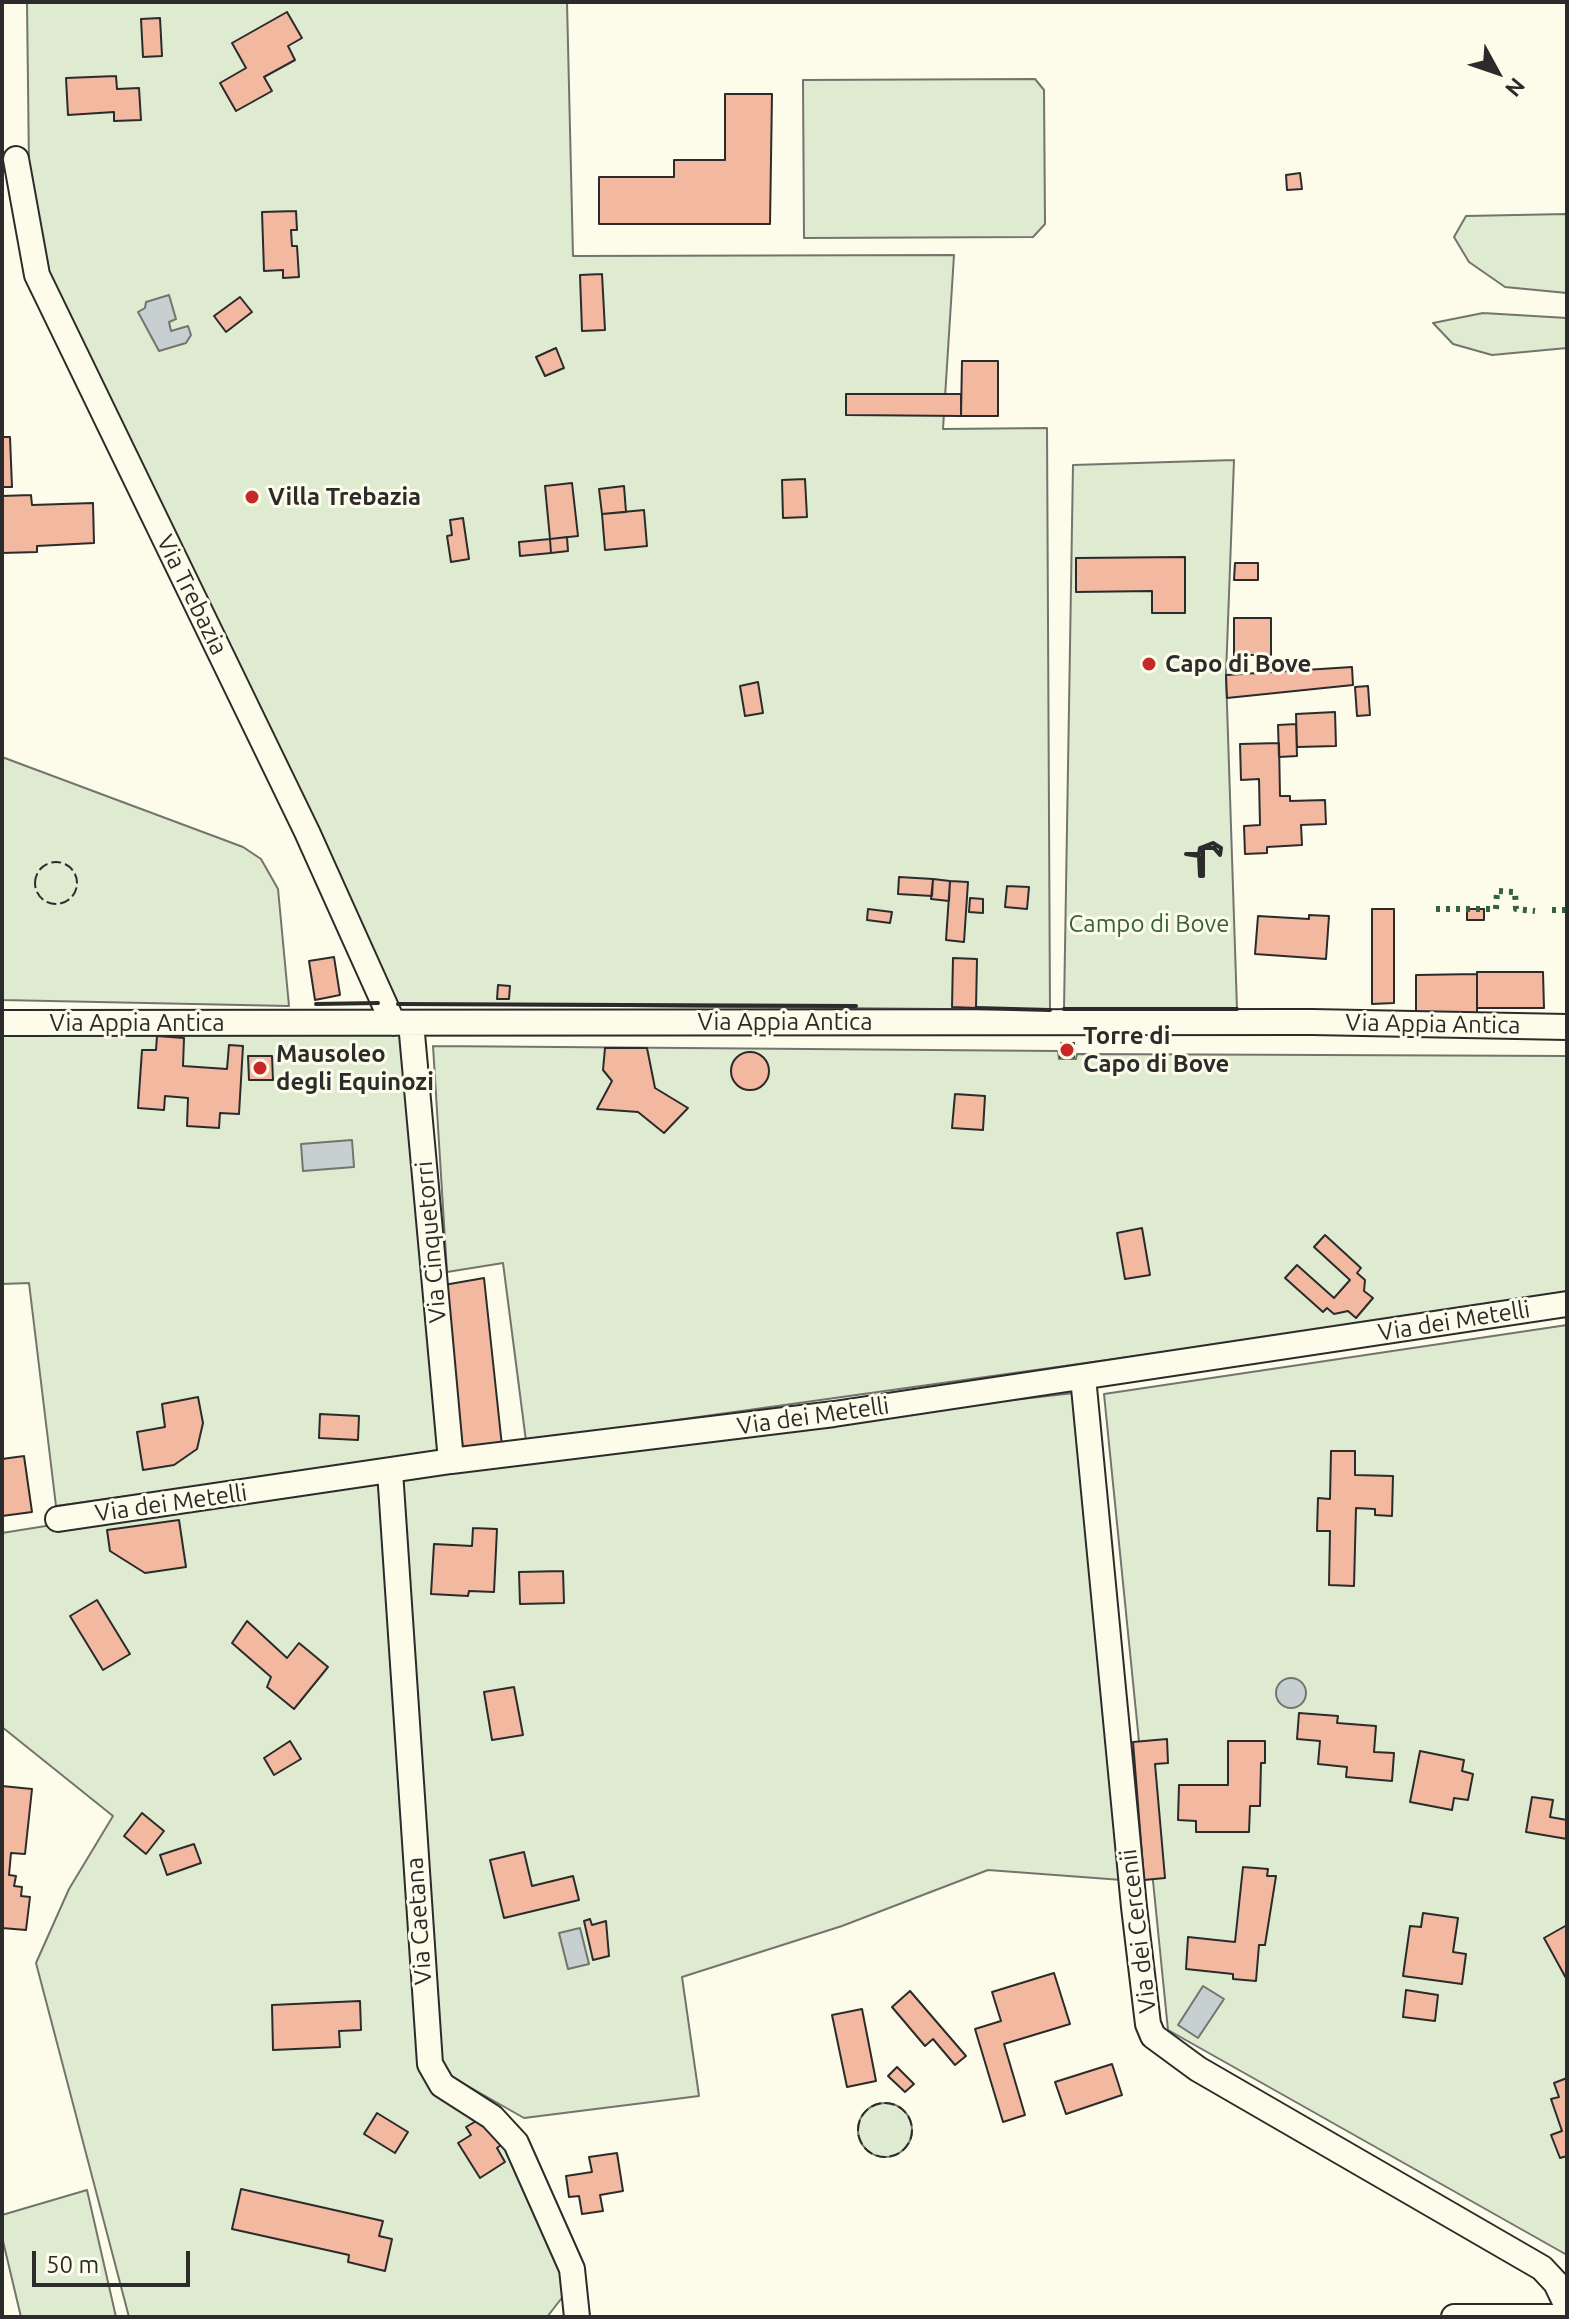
<!DOCTYPE html>
<html>
<head>
<meta charset="utf-8">
<style>
  body { margin:0 }
  #map { position:relative; width:1569px; height:2319px; overflow:hidden; background:#fdfbea; font-family:Ubuntu,sans-serif }
  canvas { display:block }
  .frame { position:absolute; inset:0; border:4px solid #2b2b2b; pointer-events:none }
  .north { position:absolute; left:1457px; top:32px; width:80px; height:80px; -webkit-text-stroke:6px #fdfbea; paint-order:stroke; rotate:130deg; font-size:22px; font-weight:700; line-height:32px; text-align:center; color:#2b2b2b }
  .north::after { content:''; display:block; margin:auto; width:28px; height:36px; background:#2b2b2b; clip-path:polygon(50% 0,100% 100%,50% 72%,0 100%) }
  .scale { position:absolute; left:32px; top:2251px; width:158px; height:36px; box-sizing:border-box; border:4px solid #2b2b2b; border-top:0; padding-left:10px; font-size:24px; line-height:28px; white-space:nowrap; color:#2b2b2b; -webkit-text-stroke:6px #fdfbea; paint-order:stroke }
</style>
</head>
<body>
<div id="map">
<canvas width="1569" height="2319"></canvas>
<div class="frame"></div>
<div class="north">N</div>
<div class="scale">50 m</div>
</div>
<script>
const g = document.querySelector('canvas').getContext('2d');
g.lineJoin = 'round';
function fill(path, color) { g.fillStyle = color; g.fill(path, 'evenodd'); }
const toPath = rows => new Path2D(rows.map(r => 'M' + r).join(''));
function trace(path, color, width, dash) { g.strokeStyle = color; g.lineWidth = width; g.lineCap = dash ? 'butt' : 'round'; g.setLineDash(dash || []); g.stroke(path); }
function label(font, color, halo, rows, align = 'center') {
  g.font = font + ' Ubuntu,sans-serif'; g.lineWidth = 6; g.setLineDash([]); g.textBaseline = 'middle'; g.strokeStyle = halo; g.fillStyle = color; for (const [text, x, y, turn = 0] of rows) {
    g.save(); g.translate(x, y); g.rotate((+turn || 0) * Math.PI / 180); g.textAlign = isNaN(turn) ? turn : align; if (halo) g.strokeText(text, 0, 0); g.fillText(text, 0, 0); g.restore();
  }
}
const green = toPath([
  [27,2,567,2,573,256,954,255,943,429,1047,428,1050,1010,398,1004,47,271,29,167,27,2],
  [1035,79,1044,90,1045,224,1033,237,804,238,803,80,1035,79],
  [1567,214,1567,293,1505,287,1469,262,1454,237,1466,216,1567,214],
  [1483,313,1567,318,1567,348,1492,355,1453,344,1433,323,1483,313],
  [1234,460,1226,675,1237,1009,1064,1009,1073,465,1234,460],
  [2,757,243,847,261,859,278,889,289,1006,2,1000,2,757],
  [2,1031,403,1033,440,1453,56,1506,29,1283,2,1284,2,1031],
  [433,1046,1058,1051,1059,1059,1076,1059,1077,1054,1567,1056,1567,1296,526,1441,503,1263,447,1272,433,1046],
  [1567,1325,1567,2255,1168,2030,1104,1394,1567,1325],
  [1074,1393,1122,1880,988,1870,842,1926,682,1977,699,2096,524,2118,436,2068,527,2166,575,2281,547,2317,129,2317,36,1963,69,1889,113,1816,2,1727,2,1533,390,1471,1074,1393],
  '858 2130a27 27 0 1 1 54 0a27 27 0 1 1-54 0Z',
  [87,2190,116,2317,21,2317,2,2237,2,2215,87,2190]
]);
fill(green, '#deebd1');
trace(green, '#74746e', 2);
const water = toPath([
  [169,295,176,319,169,322,171,331,188,326,191,335,186,343,159,351,138,312,145,308,146,302,169,295],
  [352,1140,354,1167,303,1171,301,1144,352,1140],
  '1276 1693a15 15 0 1 1 30 0a15 15 0 1 1-30 0Z',
  [580,1928,589,1964,568,1969,559,1933,580,1928],
  [1203,1986,1224,1999,1198,2038,1178,2025,1203,1986]
]);
fill(water, '#c7d0d0');
trace(water, '#74746e', 2);
const building = toPath([
  [287,12,302,38,288,46,295,60,264,77,272,91,236,111,220,83,246,68,232,43,287,12],
  [160,18,162,56,143,57,141,19,160,18],
  [116,76,117,89,139,88,141,120,114,121,114,112,68,115,66,78,116,76],
  [725,94,772,94,770,224,599,224,599,177,674,177,674,160,725,160,725,94],
  [1300,173,1302,189,1287,190,1286,175,1300,173],
  [296,211,297,230,291,230,292,246,297,246,299,277,283,278,283,270,264,271,262,212,296,211],
  [602,274,605,330,582,331,580,275,602,274],
  [240,297,252,312,226,332,214,316,240,297],
  [556,348,564,368,545,376,536,357,556,348],
  [962,361,998,361,998,416,961,416,962,361],
  [846,394,961,394,961,416,846,415,846,394],
  [2,437,10,437,12,487,2,487,2,437],
  [805,479,807,517,783,518,782,480,805,479],
  [572,483,578,536,550,539,545,486,572,483],
  [624,486,626,512,602,514,599,489,624,486],
  [31,495,32,505,93,503,94,543,37,546,37,552,2,553,2,496,31,495],
  [644,510,647,546,605,550,602,514,644,510],
  [463,518,469,559,451,562,447,536,452,535,450,520,463,518],
  [567,537,568,551,551,553,550,539,567,537],
  [550,539,551,553,520,556,519,542,550,539],
  [1185,557,1185,613,1152,613,1152,591,1076,592,1076,558,1185,557],
  [1235,563,1258,563,1258,580,1234,580,1235,563],
  [1234,618,1271,618,1271,655,1234,655,1234,618],
  [1352,667,1353,685,1227,698,1226,675,1352,667],
  [758,682,763,713,745,716,740,686,758,682],
  [1368,686,1370,715,1357,716,1355,687,1368,686],
  [1335,712,1336,746,1297,747,1296,714,1335,712],
  [1296,724,1297,756,1279,757,1278,725,1296,724],
  [1279,743,1280,796,1290,796,1290,801,1325,800,1326,824,1301,825,1302,845,1267,847,1267,853,1245,854,1244,826,1260,825,1259,779,1241,780,1240,744,1279,743],
  [899,877,933,879,932,896,898,894,899,877],
  [933,879,950,881,949,901,931,899,933,879],
  [950,881,968,882,964,942,946,940,950,881],
  [1007,886,1029,887,1027,909,1005,907,1007,886],
  [970,898,983,899,983,913,969,912,970,898],
  [868,909,892,912,890,923,867,920,868,909],
  [1372,909,1394,909,1394,1003,1372,1004,1372,909],
  [1467,909,1484,909,1484,920,1467,920,1467,909],
  [1309,915,1329,916,1326,959,1255,954,1258,916,1309,919,1309,915],
  [334,957,340,995,315,1000,309,961,334,957],
  [953,958,977,959,976,1008,952,1007,953,958],
  [1477,972,1543,972,1544,1008,1477,1008,1477,972],
  [1477,974,1477,1013,1416,1013,1416,975,1477,974],
  [498,985,510,986,509,999,497,999,498,985],
  [157,1036,184,1038,183,1066,227,1069,229,1045,243,1046,239,1114,220,1113,219,1128,187,1126,188,1098,165,1096,164,1110,138,1108,142,1050,156,1050,157,1036],
  [1061,1043,1074,1043,1074,1057,1060,1057,1061,1043],
  [605,1048,647,1048,655,1088,688,1108,664,1133,638,1112,597,1109,612,1081,603,1070,605,1048],
  '731 1071a19 19 0 1 1 38 0a19 19 0 1 1-38 0Z',
  [248,1056,272,1056,273,1080,249,1080,248,1056],
  [955,1094,985,1096,983,1130,952,1128,955,1094],
  [1142,1228,1150,1275,1125,1279,1117,1233,1142,1228],
  [1325,1235,1361,1268,1357,1273,1365,1280,1364,1291,1373,1298,1356,1318,1348,1311,1334,1314,1327,1308,1323,1312,1285,1278,1297,1265,1334,1298,1350,1280,1314,1247,1325,1235],
  [484,1278,502,1446,463,1450,444,1285,484,1278],
  [198,1397,203,1423,197,1449,174,1465,143,1470,137,1432,165,1427,162,1404,198,1397],
  [320,1414,359,1416,358,1440,319,1438,320,1414],
  [1331,1451,1355,1451,1355,1475,1393,1476,1392,1516,1375,1515,1375,1509,1356,1508,1354,1586,1329,1585,1330,1531,1317,1531,1318,1498,1330,1499,1331,1451],
  [24,1456,32,1512,2,1516,2,1459,24,1456],
  [179,1520,186,1567,145,1573,110,1551,107,1530,179,1520],
  [473,1528,497,1529,494,1592,469,1591,468,1596,431,1594,434,1544,472,1546,473,1528],
  [563,1571,564,1603,520,1604,519,1572,563,1571],
  [97,1600,130,1654,103,1670,70,1616,97,1600],
  [247,1621,287,1658,299,1643,328,1667,294,1709,267,1687,271,1677,232,1643,247,1621],
  [514,1687,523,1735,492,1740,484,1692,514,1687],
  [1299,1713,1338,1716,1337,1723,1376,1726,1374,1752,1394,1753,1392,1781,1346,1777,1347,1767,1318,1764,1320,1741,1297,1739,1299,1713],
  [1167,1739,1168,1763,1155,1764,1165,1878,1144,1880,1133,1742,1167,1739],
  [290,1741,301,1759,274,1775,264,1758,290,1741],
  [1228,1741,1265,1741,1265,1763,1261,1763,1260,1806,1250,1806,1249,1832,1196,1832,1196,1821,1178,1820,1179,1785,1228,1785,1228,1741],
  [1420,1751,1464,1760,1462,1771,1473,1774,1468,1800,1454,1798,1452,1810,1410,1802,1420,1751],
  [2,1786,32,1789,25,1854,11,1853,9,1875,16,1876,14,1886,22,1887,21,1896,30,1897,26,1930,2,1928,2,1786],
  [1532,1797,1553,1800,1550,1817,1567,1820,1567,1839,1526,1832,1532,1797],
  [142,1813,164,1831,146,1854,124,1836,142,1813],
  [194,1844,201,1863,167,1875,160,1855,194,1844],
  [524,1852,532,1886,573,1876,579,1900,504,1918,490,1860,524,1852],
  [1243,1867,1268,1869,1267,1876,1276,1876,1265,1945,1259,1945,1256,1981,1233,1979,1233,1974,1186,1969,1188,1937,1235,1942,1243,1867],
  [1423,1913,1458,1918,1453,1952,1466,1954,1462,1984,1403,1976,1410,1926,1421,1927,1423,1913],
  [590,1919,592,1925,606,1921,609,1956,593,1960,584,1921,590,1919],
  [1567,1925,1567,1980,1544,1938,1567,1925],
  [1054,1973,1070,2024,1004,2044,1025,2115,1003,2122,975,2029,1001,2021,992,1992,1054,1973],
  [1406,1990,1438,1995,1435,2021,1403,2017,1406,1990],
  [910,1991,966,2056,955,2065,933,2039,925,2046,892,2007,910,1991],
  [360,2001,361,2030,339,2031,340,2047,273,2050,272,2005,360,2001],
  [862,2009,876,2081,847,2087,832,2015,862,2009],
  [1112,2064,1122,2095,1066,2114,1055,2082,1112,2064],
  [897,2067,914,2084,905,2092,888,2076,897,2067],
  [1567,2078,1567,2156,1560,2158,1551,2135,1562,2131,1551,2099,1559,2097,1554,2083,1567,2078],
  [377,2113,408,2132,395,2153,364,2134,377,2113],
  [483,2117,501,2145,497,2148,505,2162,480,2178,458,2143,471,2135,466,2127,483,2117],
  [617,2153,623,2191,600,2195,603,2211,582,2214,579,2196,569,2197,566,2176,592,2172,589,2157,617,2153],
  [241,2189,383,2221,379,2236,392,2239,385,2271,348,2262,349,2255,232,2229,241,2189]
]);
fill(building, '#f2b8a0');
trace(building, '#2b2b2b', 2);
const minor = toPath([
  [16,159,37,275,307,832,393,1023],
  [2,1023,1312,1022,1567,1027],
  [411,1023,451,1461],
  [1083,1377,1134,1907,1148,2024,1153,2036,1198,2069,1542,2268,1556,2283,1567,2306],
  [390,1471,430,2064,442,2085,492,2117,516,2143,572,2269,577,2317],
  [58,1519,451,1461,834,1414,1567,1304],
  [1454,2317,1555,2317]
]);
trace(minor, '#2b2b2b', 28);
trace(minor, '#fdfbea', 24);
trace(toPath([
  [1436,909,1496,909,1497,891,1515,892,1516,909,1535,911],
  [1552,910,1567,910]
]), '#34623c', 6, [4, 6]);
trace(toPath([
  '35 883a21 21 0 1 1 42 0a21 21 0 1 1-42 0Z',
  '858 2130a27 27 0 1 1 54 0a27 27 0 1 1-54 0Z'
]), '#2b2b2b', 2, [10, 4]);
trace(toPath([
  [1213,843,1221,848,1220,855,1214,848,1203,848,1203,876,1200,876,1199,856,1186,854,1199,854,1200,848,1213,843],
  [316,1004,378,1003],
  [398,1004,856,1006],
  [976,1008,1050,1010],
  [1064,1009,1237,1009]
]), '#2b2b2b', 4);
for (const [x, y, r, color] of [
  [252,497,8,"#c62828"],
  [1149,664,8,"#c62828"],
  [1067,1050,8,"#c62828"],
  [260,1068,8,"#c62828"]
]) { const dot = new Path2D(); dot.arc(x, y, r, 0, 2 * Math.PI); g.fillStyle = color; g.fill(dot); trace(dot, '#fdfbea', 3); }
label('bold 24px', '#2b2b2b', '#fdfbea', [
  ["Villa Trebazia",268,497],
  ["Capo di Bove",1165,664],
  ["Torre di",1083,1036],
  ["Capo di Bove",1083,1064],
  ["Mausoleo",276,1054],
  ["degli Equinozi",276,1082]
], 'left');
label('24px', '#2b2b2b', '#fdfbea', [
  ["Via Trebazia",192,595,64],
  ["Via Appia Antica",785,1022],
  ["Via Appia Antica",137,1023],
  ["Via Appia Antica",1433,1024,1],
  ["Via Cinquetorri",431,1242,-95],
  ["Via dei Metelli",1454,1321,-9],
  ["Via dei Metelli",813,1416,-8],
  ["Via dei Metelli",171,1503,-8],
  ["Via Caetana",419,1921,-94],
  ["Via dei Cercenii",1138,1931,-97]
]);
label('24px', '#34623c', '#fdfbea', [
  ["Campo di Bove",1149,924]
]);
</script>
</body>
</html>
